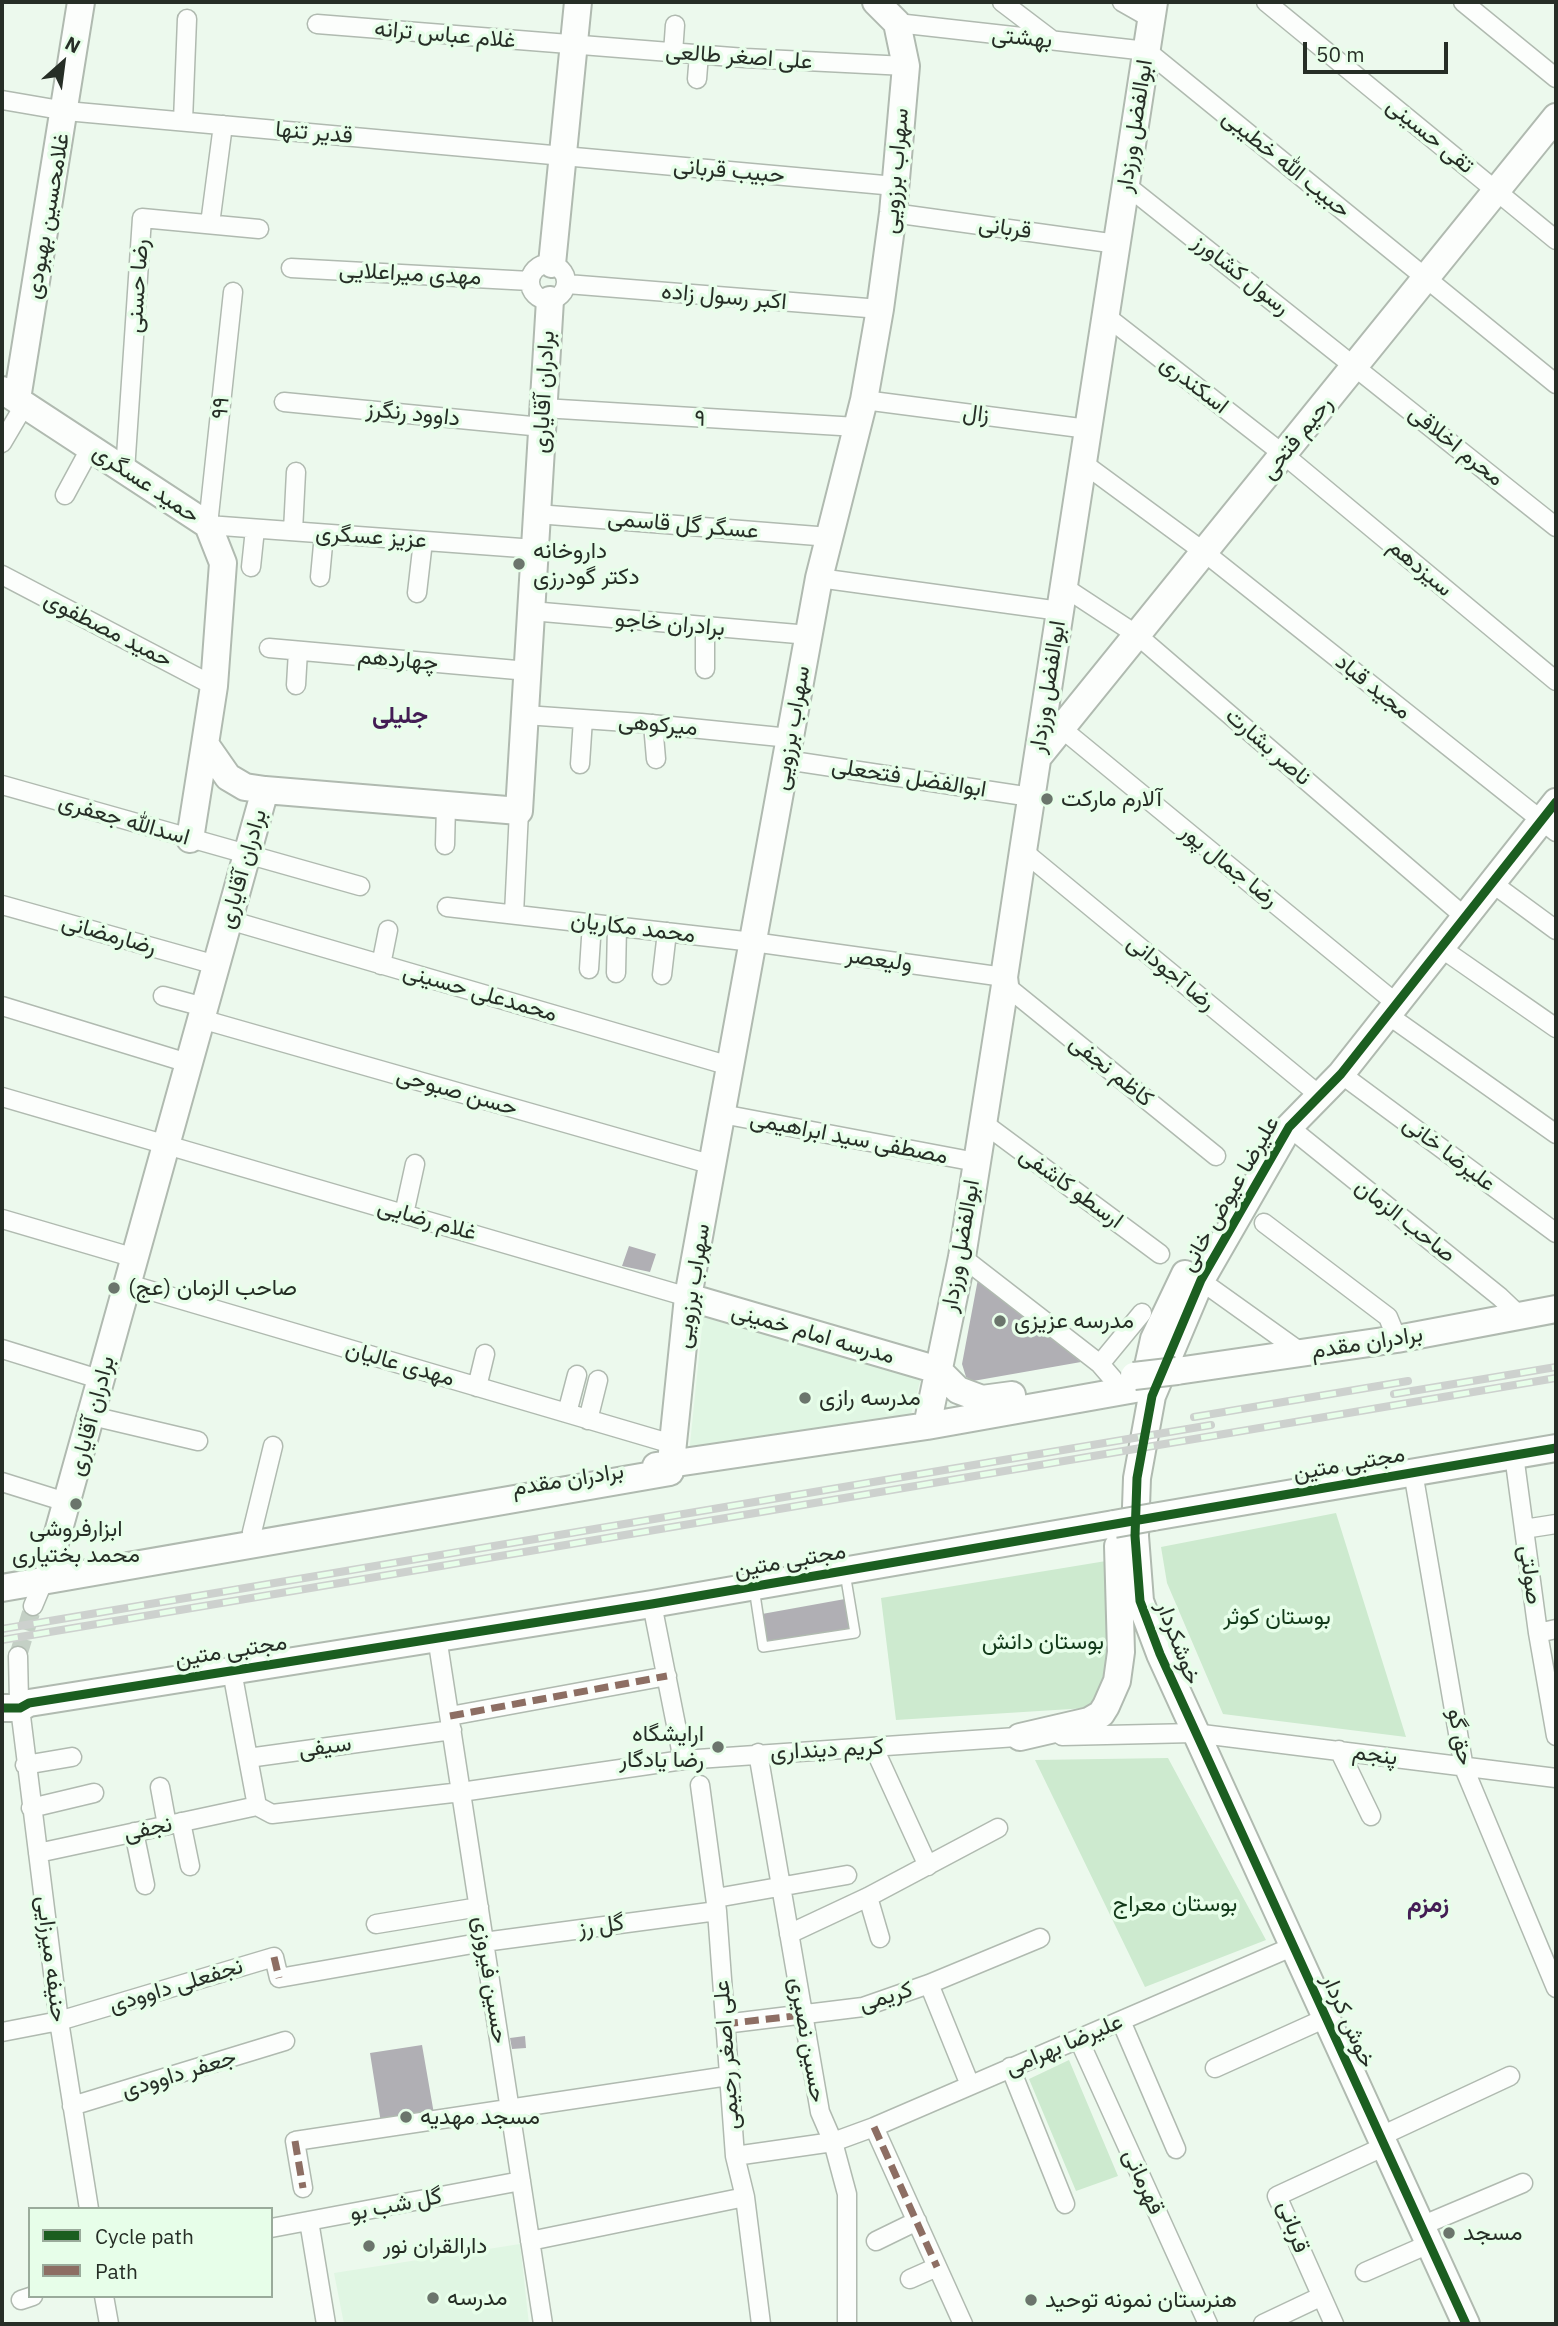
<!DOCTYPE html>
<html>
<head>
<meta charset="utf-8">
<style>
  body { margin:0 }
  #map { position:relative; width:1558px; height:2326px; overflow:hidden; background:#ecf9ed; font-family:"IBM Plex Sans",sans-serif }
  canvas { display:block }
  .frame { position:absolute; inset:0; border:4px solid #262e26; pointer-events:none }
  .legend { position:absolute; left:28px; top:2207px; width:245px; height:91px; box-sizing:border-box; background:#e7fee9; border:2px solid #9aab9b; margin:0; padding:9px 12px; list-style:none; font-size:21px; color:#262e26 }
  .legend li { display:flex; align-items:center; gap:14px; height:35px }
  .legend b { width:35px; border:2px solid #9aab9b }
  .north { position:absolute; left:28px; top:28px; width:70px; height:70px; -webkit-text-stroke:5px #e7fee9; paint-order:stroke; rotate:28deg; font-size:19px; font-weight:700; line-height:28px; text-align:center; color:#262e26 }
  .north::after { content:''; display:block; margin:auto; width:24px; height:32px; background:#262e26; clip-path:polygon(50% 0,100% 100%,50% 72%,0 100%) }
  .scale { position:absolute; left:1303px; top:42px; width:145px; height:32px; box-sizing:border-box; border:4px solid #262e26; border-top:0; padding-left:9px; font-size:21px; line-height:24px; white-space:nowrap; color:#262e26; -webkit-text-stroke:5px #e7fee9; paint-order:stroke }
</style>
</head>
<body>
<div id="map">
<canvas width="1558" height="2326"></canvas>
<div class="frame"></div>
<ul class="legend">
<li><b style="height:9px;background:#1b5e20"></b>Cycle path</li>
<li><b style="height:9px;background:#8d6e63"></b>Path</li>
</ul>
<div class="north">N</div>
<div class="scale">50 m</div>
</div>
<script>
const g = document.querySelector('canvas').getContext('2d');
g.lineJoin = 'round';
function fill(path, color) { g.fillStyle = color; g.fill(path, 'evenodd'); }
const toPath = rows => new Path2D(rows.map(r => 'M' + r).join(''));
function trace(path, color, width, dash) { g.strokeStyle = color; g.lineWidth = width; g.lineCap = dash ? 'butt' : 'round'; g.setLineDash(dash || []); g.stroke(path); }
function label(font, color, halo, rows, align = 'center') {
  g.font = font + ' "IBM Plex Sans",Vazirmatn,sans-serif'; g.lineWidth = 7; g.setLineDash([]); g.textBaseline = 'middle'; g.strokeStyle = halo; g.fillStyle = color; for (const [text, x, y, turn = 0] of rows) {
    g.save(); g.translate(x, y); g.rotate((+turn || 0) * Math.PI / 180); g.textAlign = isNaN(turn) ? turn : align; if (halo) g.strokeText(text, 0, 0); g.fillText(text, 0, 0); g.restore();
  }
}
fill(toPath([
  [703,1317,921,1378,910,1418,689,1454],
  [520,2244,529,2324,344,2324,334,2273]
]), '#e0f6e3');
fill(toPath([
  [1336,1513,1406,1737,1223,1714,1167,1583,1161,1547],
  [1106,1561,1115,1642,1107,1685,1087,1708,896,1720,881,1598],
  [1168,1758,1266,1940,1145,1987,1035,1760],
  [1069,2060,1118,2176,1076,2191,1029,2079]
]), '#cdeacf');
fill(toPath([
  [629,1246,656,1254,650,1272,622,1266],
  [978,1279,1081,1362,973,1381,966,1377,962,1364],
  [845,1599,849,1629,766,1641,762,1614],
  [525,2036,526,2048,512,2049,510,2038],
  [422,2045,434,2114,381,2123,370,2053]
]), '#b0afb4');
trace(toPath([
  [18,1656,33,1606]
]), '#c4d0c5', 18, [18, 9]);
const lane = toPath([
  [754,1588,763,1647,855,1633,845,1573]
]);
const street = toPath([
  [1002,2,1052,40],
  [1122,2,1152,19],
  [1266,2,1556,240],
  [1463,2,1556,78],
  [897,23,1147,51,1556,384],
  [317,24,745,58,906,66],
  [673,53,675,25],
  [697,79,699,54],
  [2,100,66,111,895,186],
  [183,121,187,19],
  [1126,185,1556,527],
  [893,213,1117,244],
  [210,224,223,125],
  '530 282a18 18 0 1 1 36 0a18 18 0 1 1-36 0Z',
  [291,268,530,281],
  [567,284,880,309],
  [233,292,208,525,535,549],
  [1106,316,1283,454,1556,681],
  [864,400,1088,429],
  [284,402,542,427],
  [543,408,857,427],
  [2,443,25,404],
  [1083,463,1204,552,1556,832],
  [125,471,142,218,259,229],
  [65,495,91,447],
  [537,514,830,537],
  [293,531,296,472],
  [251,567,255,529],
  [2,575,214,686],
  [320,577,324,534],
  [819,578,1060,611],
  [1064,587,1137,635,1465,917],
  [417,593,423,541],
  [531,611,809,635],
  [705,627,705,669],
  [269,648,528,671],
  [296,685,298,651],
  [525,715,641,723,790,738],
  [653,724,656,759],
  [1061,728,1397,1004],
  [786,760,1031,797],
  [580,764,583,719],
  [2,785,360,886],
  [445,845,446,805],
  [1023,851,1319,1095],
  [1492,883,1556,930],
  [2,905,216,965],
  [447,907,753,942,1004,977],
  [514,914,519,811],
  [229,920,730,1066],
  [1441,948,1556,1028],
  [381,965,388,930],
  [589,969,592,923],
  [616,973,617,926],
  [662,975,667,932],
  [1005,985,1216,1156],
  [163,996,204,1007],
  [2,1006,188,1063],
  [1388,1015,1556,1134],
  [201,1019,713,1165],
  [1341,1074,1556,1233],
  [2,1097,688,1297],
  [722,1114,976,1162],
  [982,1122,1160,1254],
  [1289,1127,1500,1297,1520,1316],
  [404,1214,415,1164],
  [2,1219,135,1258],
  [1264,1223,1388,1317,1397,1339],
  [962,1257,1100,1364,1113,1379],
  [128,1284,672,1444],
  [1211,1288,1302,1353],
  [2,1349,102,1380],
  [1100,1364,1142,1313],
  [477,1387,485,1354],
  [567,1413,577,1375],
  [92,1416,198,1441],
  [588,1420,598,1380],
  [1514,1455,1538,1633,1556,1736],
  [1413,1472,1464,1768,1556,1988],
  [2,1482,69,1503],
  [1524,1529,1556,1524],
  [252,1532,273,1446],
  [652,1604,683,1760],
  [33,1606,46,1575],
  [1538,1633,1556,1629],
  [437,1637,543,2324],
  [18,1656,19,1701],
  [232,1671,248,1758],
  [20,1708,59,2021,89,2209],
  [450,1716,667,1676],
  [1062,1736,1194,1733,1556,1778],
  [874,1748,928,1866],
  [1339,1750,1371,1816],
  [758,1753,820,2112,833,2142,847,2194,847,2324],
  [25,1765,72,1757],
  [700,1785,717,1911,735,2156,745,2197,761,2324],
  [160,1787,167,1825],
  [257,1806,272,1814,461,1792,683,1760,1031,1736],
  [257,1806,248,1758,452,1730],
  [31,1808,94,1793],
  [181,1822,190,1866],
  [134,1832,145,1885],
  [38,1853,257,1806],
  [868,1897,880,1938],
  [716,1898,847,1875],
  [376,1924,479,1907],
  [789,1934,868,1897,998,1828],
  [929,1984,970,2085],
  [1121,2021,1176,2149],
  [724,2024,863,2007,929,1984,1040,1938],
  [2,2032,59,2021,274,1957,279,1978,484,1942,717,1911],
  [1079,2040,1208,2324],
  [1010,2067,1065,2204],
  [1215,2068,1326,2018],
  [72,2106,285,2041],
  [874,2127,963,2324],
  [1379,2137,1510,2076],
  [735,2156,833,2142,874,2127,1294,1946],
  [303,2188,295,2141,728,2076],
  [309,2221,326,2324],
  [1421,2226,1523,2183],
  [271,2228,521,2181],
  [530,2241,745,2197],
  [876,2241,917,2221],
  [1365,2272,1429,2244],
  [910,2279,937,2267],
  [104,2296,109,2324],
  [21,2300,33,2296],
  [1263,2324,1320,2297],
  [1334,2324,1277,2196,1383,2147]
]);
const secondary = toPath([
  [552,264,578,2],
  [2,390,208,525,223,563,214,686,205,744,228,777,245,787,265,790,519,811,550,300],
  [17,399,81,2],
  [1038,757,1556,117],
  [190,839,205,744],
  [688,1297,938,1370,958,1390,982,1399,1012,1395],
  [1177,1371,1397,1339,1556,1309],
  [1144,1384,1154,1339,1185,1274],
  [927,1426,962,1257,1005,985,1004,977,1023,851,1154,2],
  [656,1466,927,1426,1135,1389],
  [1153,1517,1556,1448],
  [49,1565,265,790],
  [2,1588,670,1472,688,1297,819,578,864,400,880,309,893,213,906,66,897,23,876,2],
  [2,1708,20,1708,29,1703,652,1604,1114,1524],
  [1020,1737,1089,1721,1101,1714,1106,1706,1117,1681,1121,1652,1118,1546],
  [1466,2324,1160,1654,1140,1601,1135,1536,1137,1478,1152,1396,1201,1280,1289,1127,1341,1074,1556,802]
]);
trace(lane, '#b0bab0', 12);
trace(street, '#b0bab0', 21);
trace(secondary, '#b0bab0', 30);
trace(lane, '#fcfefc', 9);
trace(street, '#fcfefc', 18);
trace(secondary, '#fcfefc', 26);
const rail = toPath([
  [1394,1394,1556,1367],
  [1194,1417,1408,1381],
  [2,1629,1211,1425],
  [2,1640,1556,1378]
]);
trace(rail, '#cdd1ce', 8);
trace(rail, '#e7fee9', 5, [16]);
const secondaryBridge = toPath([
  [1134,1376,1177,1371],
  [1114,1524,1153,1517]
]);
trace(secondaryBridge, '#b0bab0', 30, []);
trace(secondaryBridge, '#fcfefc', 26);
trace(toPath([
  [450,1716,667,1676],
  [274,1957,279,1978],
  [724,2024,803,2015],
  [874,2127,937,2267],
  [295,2141,303,2188]
]), '#8d6e63', 7, [14, 7]);
trace(toPath([
  [2,1708,20,1708,29,1703,652,1604,1556,1448],
  [1466,2324,1160,1654,1140,1601,1135,1536,1137,1478,1152,1396,1201,1280,1289,1127,1341,1074,1556,802]
]), '#1b5e20', 9);
for (const [x, y, r, color] of [
  [519,564,7,"#6b756c"],
  [1047,799,7,"#6b756c"],
  [114,1288,7,"#6b756c"],
  [1000,1321,7,"#6b756c"],
  [805,1398,7,"#6b756c"],
  [76,1504,7,"#6b756c"],
  [718,1747,7,"#6b756c"],
  [406,2117,7,"#6b756c"],
  [1449,2233,7,"#6b756c"],
  [369,2246,7,"#6b756c"],
  [433,2298,7,"#6b756c"],
  [1031,2300,7,"#6b756c"]
]) { const dot = new Path2D(); dot.arc(x, y, r, 0, 2 * Math.PI); g.fillStyle = color; g.fill(dot); trace(dot, '#e7fee9', 2.5); }
label('23px', '#262e26', '#e7fee9', [
  ["غلام عباس ترانه",445,35,5],
  ["بهشتی",1022,38,6],
  ["علی اصغر طالعی",739,57,4],
  ["ابوالفضل ورزدار",1135,126,-81],
  ["قدیر تنها",314,133,5],
  ["تقی حسینی",1430,136,39],
  ["حبیب‌ الله خطیبی",1286,164,39],
  ["حبیب قربانی",729,171,5],
  ["سهراب برزویی",896,171,-85],
  ["غلامحسین بهبودی",48,216,-80],
  ["قربانی",1005,228,8],
  ["مهدی میراعلایی",410,274,3],
  ["رسول کشاورز",1241,275,38],
  ["رضا حسنی",138,286,-86],
  ["اکبر رسول زاده",724,297,5],
  ["اسکندری",1194,385,38],
  ["برادران آقایاری",544,392,-87],
  ["۹۹",221,408,-84],
  ["داوود رنگرز",413,414,6],
  ["زال",976,414,7],
  ["۹",700,419,3],
  ["رحیم فتحی",1297,438,-51],
  ["محرم اخلاقی",1456,446,39],
  ["حمید عسگری",146,484,34],
  ["عسگر گل قاسمی",683,525,5],
  ["عزیز عسگری",371,537,4],
  ["سیزدهم",1420,568,40],
  ["برادران خاجو",670,624,5],
  ["حمید مصطفوی",108,630,27],
  ["چهاردهم",398,660,5],
  ["ابوالفضل ورزدار",1048,687,-81],
  ["مجید قباد",1373,687,39],
  ["میرکوهی",658,725,5],
  ["سهراب برزویی",792,728,-80],
  ["ناصر بشارت",1268,747,41],
  ["ابوالفضل فتحعلی",909,778,9],
  ["اسدالله جعفری",124,820,16],
  ["رضا جمال پور",1229,866,39],
  ["برادران آقایاری",243,869,-74],
  ["محمد مکاریان",633,928,7],
  ["رضارمضانی",109,935,16],
  ["ولیعصر",879,960,8],
  ["رضا آجودانی",1171,973,39],
  ["محمدعلی حسینی",480,993,16],
  ["کاظم نجفی",1111,1071,39],
  ["حسن صبوحی",457,1092,16],
  ["مصطفی سید ابراهیمی",849,1138,11],
  ["علیرضا خانی",1449,1154,37],
  ["ارسطو کاشفی",1071,1188,36],
  ["علیرضا عیوض خانی",1230,1194,-60],
  ["غلام رضایی",427,1220,16],
  ["صاحب الزمان",1405,1221,38],
  ["ابوالفضل ورزدار",961,1246,-80],
  ["سهراب برزویی",693,1286,-81],
  ["مدرسه امام خمینی",813,1334,16],
  ["برادران مقدم",1367,1343,-9],
  ["مهدی عالیان",400,1364,16],
  ["برادران آقایاری",92,1416,-75],
  ["مجتبی متین",1349,1464,-10],
  ["برادران مقدم",568,1480,-9],
  ["مجتبی متین",790,1561,-10],
  ["صولتی",1530,1575,82],
  ["خوشکردار",1178,1643,69],
  ["مجتبی متین",231,1651,-9],
  ["حق گو",1460,1737,79],
  ["سیفی",325,1747,-8],
  ["کریم دینداری",827,1750,-3],
  ["پنجم",1375,1755,8],
  ["نجفی",148,1829,-12],
  ["گل رز",601,1926,-8],
  ["حنیفه میرزایی",51,1959,83],
  ["حسین فیروزی",490,1980,81],
  ["نجفعلی داوودی",176,1986,-17],
  ["کریمی",886,1997,-17],
  ["خوش کردار",1348,2021,66],
  ["حسین نصیری",807,2040,80],
  ["علیرضا بهرامی",1064,2045,-23],
  ["علی اصغر رحیمی",727,2055,-94],
  ["جعفر داوودی",179,2074,-17],
  ["قهرمانی",1143,2182,66],
  ["گل شب بو",396,2205,-11],
  ["قربانی",1293,2227,71]
]);
label('23px', '#262e26', '#e7fee9', [
  ["داروخانه",533,551],
  ["دکتر گودرزی",533,577],
  ["آلارم مارکت",1061,799],
  ["صاحب الزمان (عج)",128,1288],
  ["مدرسه عزیزی",1014,1321],
  ["مدرسه رازی",819,1398],
  ["ابزارفروشی",76,1529,"center"],
  ["محمد بختیاری",76,1555,"center"],
  ["ارایشگاه",704,1734,"right"],
  ["رضا یادگار",704,1760,"right"],
  ["مسجد مهدیه",420,2117],
  ["مسجد",1463,2233],
  ["دارالقران نور",383,2246],
  ["مدرسه",447,2298],
  ["هنرستان نمونه توحید",1045,2300]
], 'left');
label('23px', '#123919', '#e7fee9', [
  ["بوستان کوثر",1277,1617],
  ["بوستان دانش",1043,1642],
  ["بوستان معراج",1175,1904]
]);
label('bold 24px', '#431d54', '#e7fee9', [
  ["جلیلی",400,716],
  ["زمزم",1428,1905]
]);
</script>
</body>
</html>
